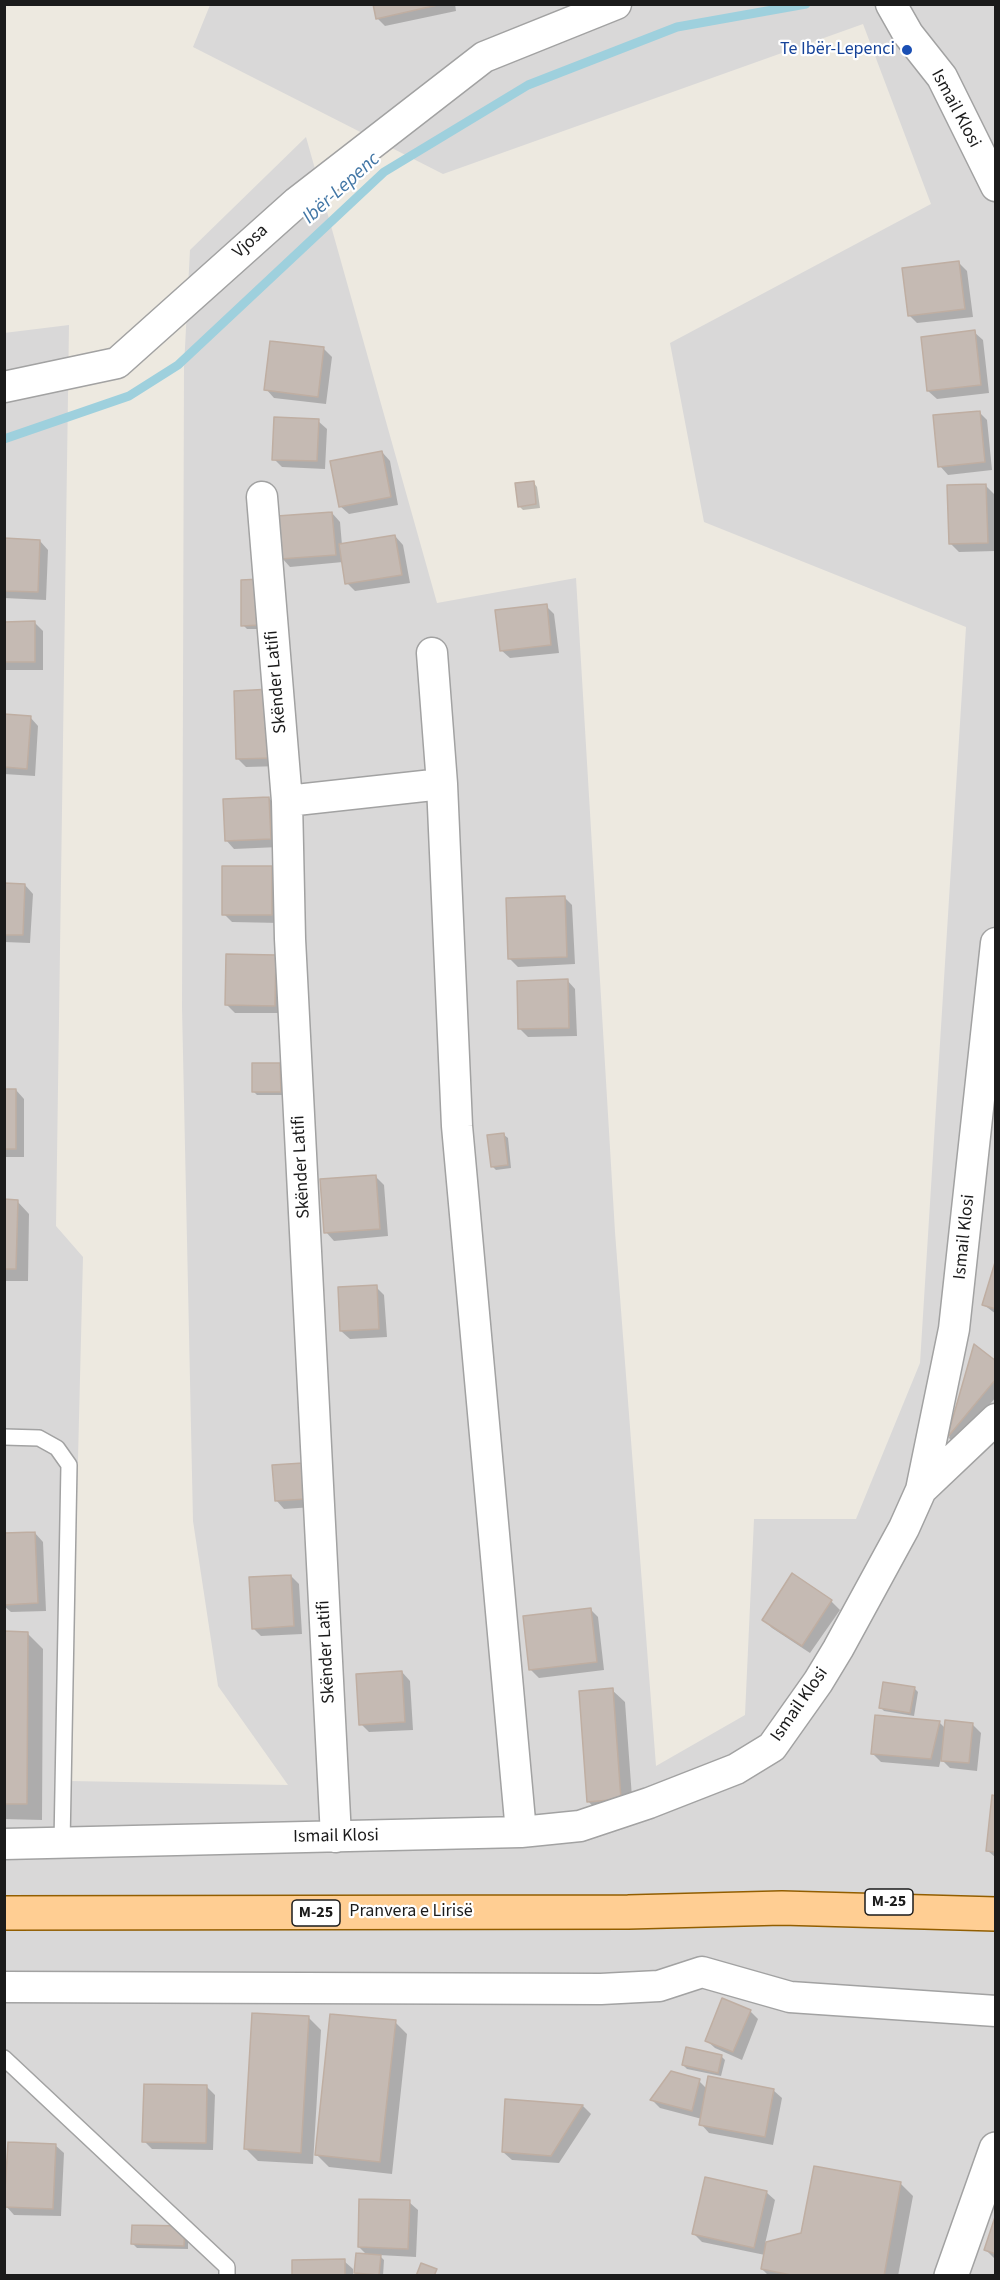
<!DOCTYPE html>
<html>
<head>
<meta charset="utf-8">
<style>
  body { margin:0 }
  #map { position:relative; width:1000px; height:2280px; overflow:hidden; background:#ede9e0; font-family:"Source Sans 3",sans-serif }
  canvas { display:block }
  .frame { position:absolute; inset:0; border:6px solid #1b1b1b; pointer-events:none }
</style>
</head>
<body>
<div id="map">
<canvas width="1000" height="2280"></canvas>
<div class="frame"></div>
</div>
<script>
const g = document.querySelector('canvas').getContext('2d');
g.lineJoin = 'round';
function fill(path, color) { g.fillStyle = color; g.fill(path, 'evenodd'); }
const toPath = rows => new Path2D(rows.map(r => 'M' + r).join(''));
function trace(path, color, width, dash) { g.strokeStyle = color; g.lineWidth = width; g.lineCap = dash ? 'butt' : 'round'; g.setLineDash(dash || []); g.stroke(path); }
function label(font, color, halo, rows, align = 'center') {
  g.font = font + ' "Source Sans 3",sans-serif'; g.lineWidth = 4.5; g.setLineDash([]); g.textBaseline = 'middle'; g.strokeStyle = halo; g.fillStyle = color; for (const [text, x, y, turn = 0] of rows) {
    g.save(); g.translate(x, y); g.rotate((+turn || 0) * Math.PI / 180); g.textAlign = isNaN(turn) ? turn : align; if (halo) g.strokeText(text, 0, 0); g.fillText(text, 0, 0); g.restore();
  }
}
fill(toPath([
  [210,5,995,5,995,2275,5,2275,4,333,69,325,56,1226,83,1257,70,1781,288,1785,218,1686,193,1521,182,1007,184,367,190,250,306,137,437,603,576,578,615,1232,656,1766,745,1715,754,1519,856,1519,920,1363,966,627,704,522,670,343,931,204,863,24,443,174,193,47]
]), '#d9d8d8');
fill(toPath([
  [374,4,455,4,456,11,385,26,377,18],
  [959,263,967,271,973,317,917,323,909,315],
  [974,332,983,340,989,393,937,399,928,391],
  [324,349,332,357,326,404,274,398,266,389],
  [979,412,987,420,992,470,948,475,940,466],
  [318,421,327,429,325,469,282,467,274,459],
  [382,452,390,461,398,505,349,514,340,506],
  [534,483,537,487,540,508,523,510,519,506],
  [986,486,994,494,995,551,959,552,950,543],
  [332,513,340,522,342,545,395,536,403,545,410,583,355,591,347,583,343,562,290,567,282,558],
  [4,540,40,541,48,550,46,600,4,598],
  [242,581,265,629,247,629,243,625],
  [546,606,554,614,559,653,510,658,501,650],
  [4,623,35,623,43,631,43,670,4,670],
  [236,692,282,766,246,767,238,759],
  [4,715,30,717,38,726,35,776,4,774],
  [269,798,277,807,279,847,234,849,226,840],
  [271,867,279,876,280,923,232,922,224,914],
  [4,884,25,885,33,894,30,943,4,942],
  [564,897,572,905,575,964,518,967,509,958],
  [275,956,284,965,283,1013,235,1013,227,1005],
  [567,980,575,989,577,1036,528,1037,520,1029],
  [280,1065,284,1068,284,1095,257,1095,253,1091],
  [4,1090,16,1090,24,1099,24,1157,4,1157],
  [504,1135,508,1138,511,1168,496,1170,492,1166],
  [376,1177,384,1185,388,1236,334,1241,326,1232],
  [4,1201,17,1201,29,1214,28,1281,4,1281],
  [996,1264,996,1314,984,1305],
  [376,1287,384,1295,387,1337,350,1339,341,1331],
  [975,1346,996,1363,996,1397,956,1445,949,1438],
  [274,1466,313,1507,284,1509,276,1500],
  [35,1533,43,1542,46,1611,11,1612,4,1606,4,1534],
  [996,1543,996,1570,994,1568],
  [291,1576,299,1584,302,1634,261,1636,253,1628],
  [793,1576,831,1601,840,1610,810,1653,772,1628,763,1619],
  [590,1609,598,1617,604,1670,539,1678,530,1669],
  [4,1633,27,1633,43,1649,42,1820,4,1819],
  [402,1672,410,1681,413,1730,369,1732,361,1724],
  [914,1688,918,1692,914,1716,884,1711,880,1707],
  [612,1690,625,1702,633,1811,600,1814,588,1801],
  [939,1722,945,1728,973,1725,981,1733,977,1771,950,1768,941,1759,939,1767,881,1762,873,1754],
  [996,1797,996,1858,987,1850],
  [750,2011,758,2019,742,2060,715,2048,706,2040],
  [308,2017,321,2030,313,2164,258,2161,246,2149],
  [395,2022,407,2034,392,2174,329,2167,316,2154],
  [721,2056,725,2060,721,2076,687,2069,683,2065],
  [699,2081,707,2089,773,2090,782,2098,773,2145,709,2133,701,2124,702,2119,660,2108,652,2100],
  [206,2086,215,2095,213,2150,152,2149,144,2141],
  [507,2101,583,2106,591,2114,559,2163,512,2160,503,2152],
  [55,2145,64,2153,61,2216,14,2215,6,2206],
  [900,2183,913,2196,898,2276,769,2276,762,2269,765,2255,702,2242,694,2234,766,2192,775,2200,765,2244,802,2234],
  [409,2202,418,2210,416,2257,379,2255,384,2260,383,2276,358,2276,355,2273,368,2256,359,2247],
  [996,2219,996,2260,986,2250],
  [188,2232,188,2249,137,2248,133,2244],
  [344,2261,353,2269,353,2276,294,2276]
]), '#0003');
trace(toPath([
  [4,439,129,396,178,365,384,172,528,85,677,27,806,4]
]), '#9ed0dd', 9);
const building = toPath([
  [373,4,442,4,376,19,373,4],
  [959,261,965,309,908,316,902,268,959,261],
  [975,330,981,385,927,391,921,337,975,330],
  [270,341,324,347,318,397,264,390,270,341],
  [980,411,985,462,938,467,933,415,980,411],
  [274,417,319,419,317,461,272,460,274,417],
  [382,451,391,497,339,507,330,461,382,451],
  [534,481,536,504,518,507,515,483,534,481],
  [986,484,988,543,949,544,947,485,986,484],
  [332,512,336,555,280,559,277,516,332,512],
  [395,535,402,575,345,584,339,544,395,535],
  [4,538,40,540,38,592,4,591,4,538],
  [261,579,261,625,241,626,241,580,261,579],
  [547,604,551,645,500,651,495,610,547,604],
  [35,621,35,662,4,662,4,622,35,621],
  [272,689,274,758,236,759,234,691,272,689],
  [4,714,31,716,27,769,4,767,4,714],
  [269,797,271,839,225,841,223,799,269,797],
  [222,866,272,866,272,915,222,915,222,866],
  [4,883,25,884,23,935,4,935,4,883],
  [565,896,567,957,508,959,506,898,565,896],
  [226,954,276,955,275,1006,225,1005,226,954],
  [568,979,569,1028,518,1029,517,981,568,979],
  [252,1063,280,1063,281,1092,252,1092,252,1063],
  [4,1089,16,1089,16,1149,4,1149,4,1089],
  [504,1133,508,1165,491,1167,487,1135,504,1133],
  [376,1175,380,1229,324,1233,320,1179,376,1175],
  [4,1199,18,1200,16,1269,4,1269,4,1199],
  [996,1259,996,1309,982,1305,996,1259],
  [377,1285,379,1329,340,1331,338,1287,377,1285],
  [974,1344,996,1361,996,1379,947,1438,974,1344],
  [303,1463,306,1499,275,1501,272,1465,303,1463],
  [35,1532,38,1603,4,1605,4,1533,35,1532],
  [792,1573,832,1600,802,1646,762,1620,792,1573],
  [291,1575,294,1626,252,1629,249,1577,291,1575],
  [591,1608,597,1662,529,1670,523,1616,591,1608],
  [4,1631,28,1632,27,1804,4,1804,4,1631],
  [402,1671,405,1722,359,1725,356,1674,402,1671],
  [883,1682,915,1687,910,1713,879,1708,883,1682],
  [613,1688,621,1799,587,1802,579,1691,613,1688],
  [875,1715,940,1721,931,1759,871,1754,875,1715],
  [945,1720,973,1723,969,1763,941,1761,945,1720],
  [992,1795,996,1796,996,1852,986,1851,992,1795],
  [722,1998,751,2010,733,2052,705,2041,722,1998],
  [252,2013,309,2016,301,2153,244,2149,252,2013],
  [330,2014,396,2020,380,2162,315,2155,330,2014],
  [686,2047,722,2055,718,2073,682,2065,686,2047],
  [671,2071,700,2079,692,2111,650,2100,671,2071],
  [708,2076,774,2089,765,2137,699,2125,708,2076],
  [144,2084,207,2085,206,2143,142,2142,144,2084],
  [505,2099,583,2105,551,2156,502,2152,505,2099],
  [8,2142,56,2144,53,2209,4,2207,8,2142],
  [814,2166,901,2182,884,2276,796,2276,761,2269,766,2242,801,2233,814,2166],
  [705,2177,767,2191,754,2248,692,2234,705,2177],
  [359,2199,410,2200,408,2249,358,2247,359,2199],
  [996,2214,996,2254,984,2250,996,2214],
  [132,2225,185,2226,184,2246,131,2244,132,2225],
  [356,2253,381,2255,379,2275,354,2273,356,2253],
  [345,2259,345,2276,292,2276,292,2260,345,2259],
  [421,2263,437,2269,434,2276,416,2276,421,2263]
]);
fill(building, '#c5bab3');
trace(building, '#bfaea2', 1.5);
const service = toPath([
  [4,1437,39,1438,57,1448,69,1465,62,1843],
  [4,2058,227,2267,227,2276]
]);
const minor = toPath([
  [891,4,908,34,942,77,996,186],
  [4,387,117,363,297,202,484,57,616,4],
  [262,497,287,801,290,939,336,1837],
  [432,653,442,784,457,1126,521,1832],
  [287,801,442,784],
  [921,1490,996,1419],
  [4,1844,521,1832,580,1826,649,1803,736,1769,772,1747,818,1682,838,1649,904,1528,921,1490,954,1329,996,943],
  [4,1987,601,1989,659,1986,702,1972,790,1997,996,2011]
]);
const tertiary = toPath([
  [951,2276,996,2149]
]);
const primary = toPath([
  [4,1913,628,1912,782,1908,996,1914]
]);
trace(service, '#a2a2a2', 18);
trace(minor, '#a2a2a2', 33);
trace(tertiary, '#a2a2a2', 36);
trace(primary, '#925e00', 36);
trace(service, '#fff', 15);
trace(minor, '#fff', 30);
trace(tertiary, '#fff', 33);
trace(primary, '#ffce93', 33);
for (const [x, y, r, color] of [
  [907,50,6,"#1a4fb4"]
]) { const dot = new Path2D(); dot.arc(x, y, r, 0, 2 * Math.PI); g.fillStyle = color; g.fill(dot); trace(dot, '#fff', 2); }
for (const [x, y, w] of [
  [889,1902,48],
  [316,1913,48]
]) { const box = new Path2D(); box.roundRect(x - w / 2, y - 13, w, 26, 4.5); g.fillStyle = '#fff'; g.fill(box); trace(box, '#1b1b1b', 1.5); }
label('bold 16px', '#1b1b1b', null, [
  ["M-25",889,1902],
  ["M-25",316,1913]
]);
label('18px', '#164399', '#fff', [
  ["Te Ibër-Lepenci",895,50]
], 'right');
label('18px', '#1b1b1b', '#fff', [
  ["Ismail Klosi",955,109,62],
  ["Vjosa",251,242,-42],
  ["Skënder Latifi",277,682,-95],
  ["Skënder Latifi",302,1167,-93],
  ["Ismail Klosi",965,1237,-84],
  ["Skënder Latifi",327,1652,-93],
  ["Ismail Klosi",800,1705,-55],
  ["Ismail Klosi",336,1837,-1],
  ["Pranvera e Lirisë",411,1912]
]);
label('italic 20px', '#4276a5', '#fff', [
  ["Ibër-Lepenc",342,189,-42]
]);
</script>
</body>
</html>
